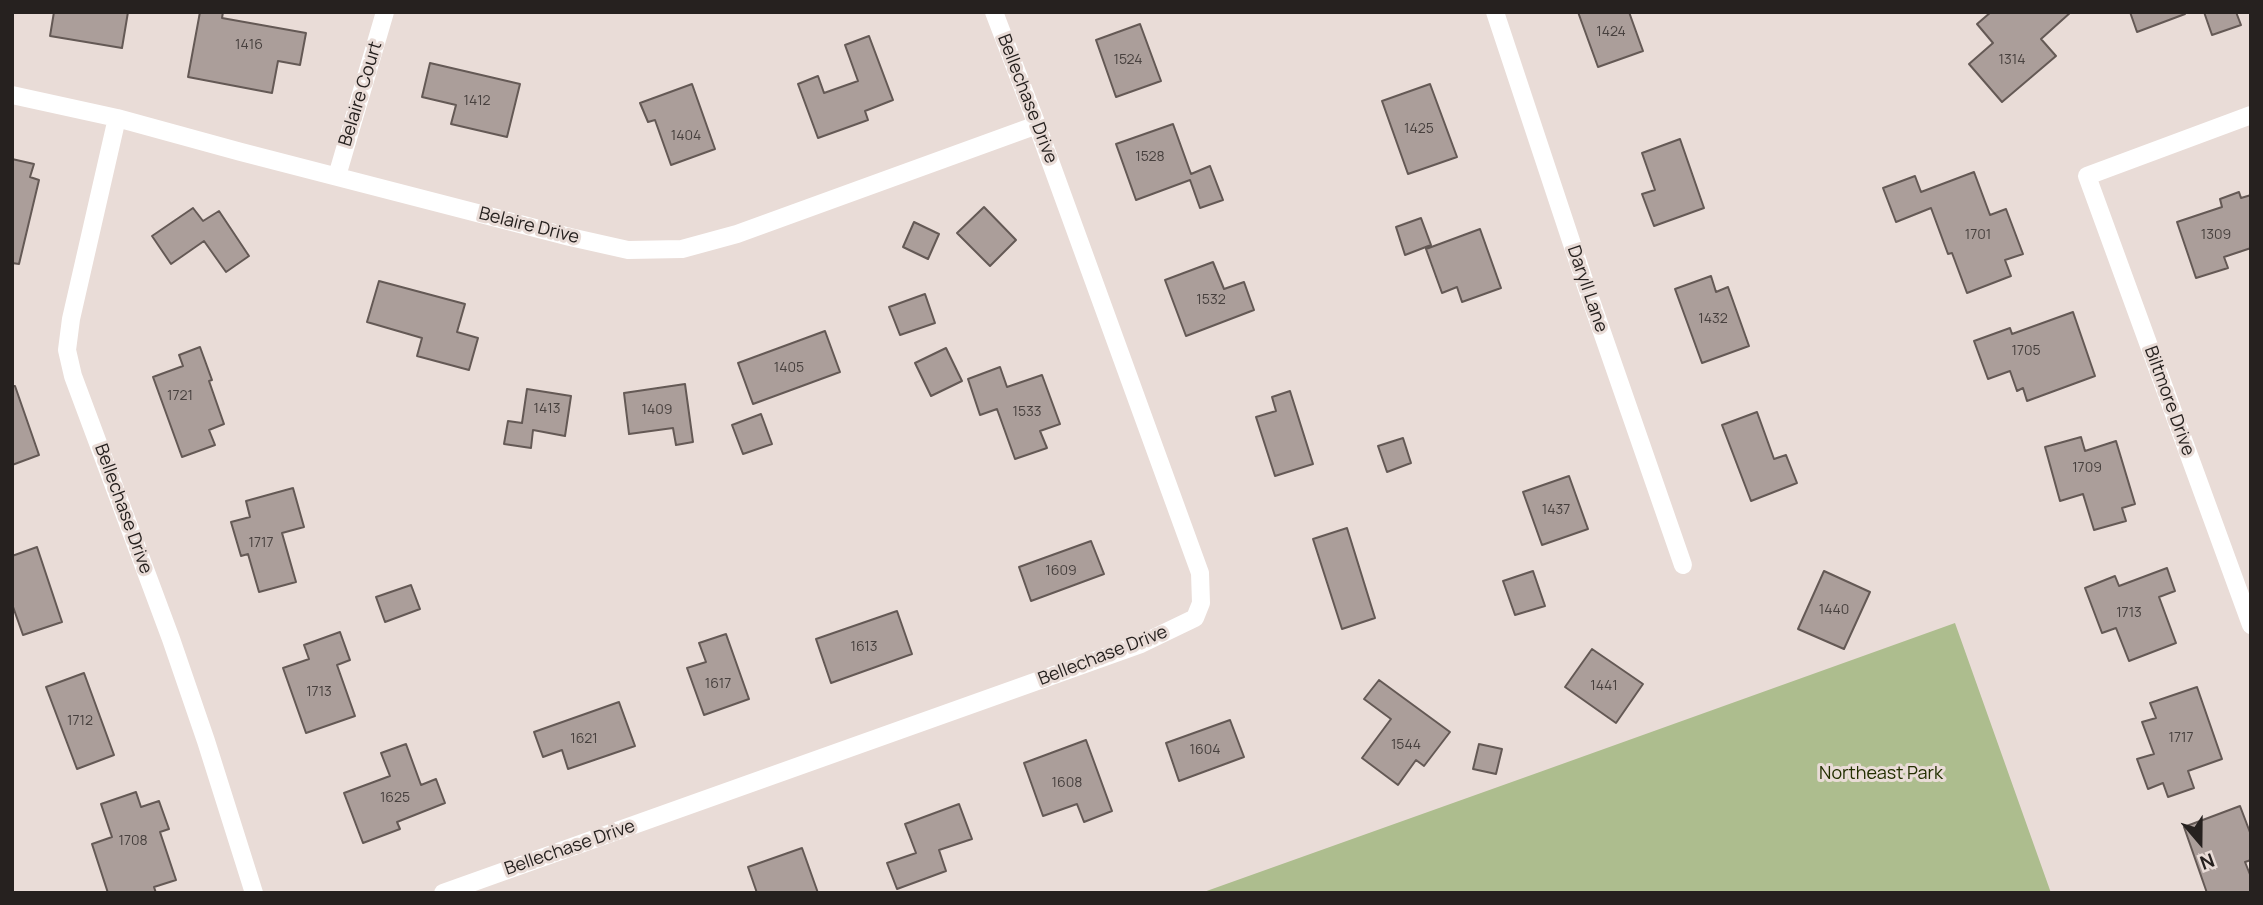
<!DOCTYPE html>
<html>
<head>
<meta charset="utf-8">
<style>
  body { margin:0 }
  #map { position:relative; width:2263px; height:905px; overflow:hidden; background:#e9dcd7; font-family:Manrope,sans-serif }
  canvas { display:block }
  .frame { position:absolute; inset:0; border:14px solid #26211f; pointer-events:none }
  .north { position:absolute; left:2165px; top:807px; width:70px; height:70px; -webkit-text-stroke:5px #e9dcd7; paint-order:stroke; rotate:160deg; font-size:19px; font-weight:700; line-height:28px; text-align:center; color:#26211f }
  .north::after { content:''; display:block; margin:auto; width:24px; height:32px; background:#26211f; clip-path:polygon(50% 0,100% 100%,50% 72%,0 100%) }
</style>
</head>
<body>
<div id="map">
<canvas width="2263" height="905"></canvas>
<div class="frame"></div>
<div class="north">N</div>
</div>
<script>
const g = document.querySelector('canvas').getContext('2d');
g.lineJoin = 'round';
function fill(path, color) { g.fillStyle = color; g.fill(path, 'evenodd'); }
const toPath = rows => new Path2D(rows.map(r => 'M' + r).join(''));
function trace(path, color, width, dash) { g.strokeStyle = color; g.lineWidth = width; g.lineCap = dash ? 'butt' : 'round'; g.setLineDash(dash || []); g.stroke(path); }
function label(font, color, halo, rows, align = 'center') {
  g.font = font + ' Manrope,sans-serif'; g.lineWidth = 6; g.setLineDash([]); g.textBaseline = 'middle'; g.strokeStyle = halo; g.fillStyle = color; for (const [text, x, y, turn = 0] of rows) {
    g.save(); g.translate(x, y); g.rotate((+turn || 0) * Math.PI / 180); g.textAlign = isNaN(turn) ? turn : align; if (halo) g.strokeText(text, 0, 0); g.fillText(text, 0, 0); g.restore();
  }
}
fill(toPath([
  [1955,623,2051,893,1201,893,1537,773]
]), '#adbd8e');
const building = toPath([
  [54,12,128,12,122,48,50,36,54,12],
  [200,12,223,12,222,18,306,33,300,65,278,61,272,93,188,77,200,12],
  [1578,12,1629,12,1643,51,1598,67,1578,12],
  [1991,12,2071,12,2041,39,2056,56,2002,102,1969,64,1993,43,1977,24,1991,12],
  [2130,12,2185,12,2185,14,2137,32,2130,12],
  [2204,12,2236,12,2241,25,2212,35,2204,12],
  [1140,24,1161,81,1116,97,1096,40,1140,24],
  [869,36,893,100,865,111,868,120,818,138,798,84,818,76,824,93,858,81,845,45,869,36],
  [430,63,520,84,507,137,451,124,456,105,422,97,430,63],
  [692,84,715,149,671,165,655,120,648,122,640,103,692,84],
  [1430,84,1457,157,1408,174,1382,101,1430,84],
  [1173,124,1191,174,1210,166,1223,200,1200,208,1190,180,1136,200,1116,144,1173,124],
  [1680,139,1704,208,1654,226,1642,194,1655,190,1642,153,1680,139],
  [12,159,34,164,30,177,39,180,19,264,12,263,12,159],
  [1974,172,1990,215,2006,209,2023,254,2005,260,2011,276,1967,293,1952,253,1948,254,1931,208,1896,222,1883,188,1915,176,1921,192,1974,172],
  [2239,192,2241,198,2251,195,2251,248,2224,257,2228,268,2196,278,2177,222,2222,207,2220,199,2239,192],
  [984,207,1016,240,990,266,957,233,984,207],
  [193,208,203,221,219,211,249,256,226,272,204,241,171,264,152,236,193,208],
  [1421,218,1431,245,1405,255,1396,227,1421,218],
  [914,222,939,234,928,259,903,247,914,222],
  [1480,229,1501,288,1462,302,1457,287,1442,293,1426,249,1480,229],
  [1213,262,1224,289,1244,282,1254,310,1186,336,1165,280,1213,262],
  [1711,276,1716,292,1728,287,1749,346,1702,363,1675,289,1711,276],
  [379,281,465,304,457,332,478,338,469,370,417,356,422,338,367,322,379,281],
  [925,294,935,323,900,335,889,307,925,294],
  [2073,312,2095,376,2027,401,2023,388,2017,391,2010,371,1988,379,1974,341,2010,328,2012,334,2073,312],
  [825,331,840,372,753,404,738,363,825,331],
  [200,347,212,380,209,381,224,424,209,430,215,445,182,457,153,377,183,366,179,355,200,347],
  [946,348,962,381,931,396,915,363,946,348],
  [1000,367,1007,387,1042,375,1060,424,1040,431,1047,448,1015,459,997,409,980,415,968,379,1000,367],
  [685,384,693,442,676,445,673,428,629,434,624,393,685,384],
  [12,386,15,386,39,455,12,465,12,386],
  [527,389,571,396,565,436,533,430,531,448,504,444,508,421,522,423,527,389],
  [1290,391,1313,464,1275,476,1256,417,1276,411,1272,397,1290,391],
  [1757,412,1774,459,1786,455,1797,483,1751,501,1722,425,1757,412],
  [761,414,772,444,743,454,732,425,761,414],
  [2081,437,2085,451,2116,441,2135,504,2122,508,2126,521,2094,530,2083,494,2060,501,2045,447,2081,437],
  [1403,438,1411,463,1387,472,1378,446,1403,438],
  [1569,476,1588,529,1542,545,1523,492,1569,476],
  [293,488,304,527,282,533,296,582,259,592,248,554,241,556,231,522,250,517,246,501,293,488],
  [1347,528,1375,618,1342,629,1313,539,1347,528],
  [1091,541,1104,574,1031,601,1019,567,1091,541],
  [37,547,62,622,23,635,12,604,12,556,37,547],
  [2167,568,2175,591,2159,597,2176,643,2129,661,2116,628,2102,633,2085,588,2115,576,2119,586,2167,568],
  [1533,571,1545,606,1515,615,1503,581,1533,571],
  [1824,571,1870,592,1844,649,1798,629,1824,571],
  [411,585,420,609,385,622,376,597,411,585],
  [897,611,912,654,831,683,816,639,897,611],
  [340,632,350,660,337,665,355,716,306,733,283,668,309,659,304,645,340,632],
  [726,634,749,699,704,715,687,668,706,662,699,643,726,634],
  [1592,649,1643,684,1616,723,1565,687,1592,649],
  [84,673,114,755,77,769,46,687,84,673],
  [1379,680,1450,732,1424,766,1416,760,1398,785,1362,758,1391,719,1364,699,1379,680],
  [2197,687,2222,759,2188,771,2194,788,2168,797,2163,783,2148,789,2137,759,2154,754,2142,722,2156,718,2150,703,2197,687],
  [619,702,635,746,568,769,562,750,543,757,534,732,619,702],
  [1230,720,1244,757,1179,781,1166,743,1230,720],
  [1086,740,1112,811,1084,822,1077,804,1043,816,1024,763,1086,740],
  [406,744,421,785,436,779,445,803,397,822,400,829,363,843,344,793,390,776,381,753,406,744],
  [1479,744,1502,749,1496,774,1473,769,1479,744],
  [136,792,141,807,159,801,169,829,160,832,176,880,154,887,156,893,108,893,92,844,112,837,101,804,136,792],
  [959,804,972,839,939,850,946,871,897,889,887,863,916,853,905,824,959,804],
  [2240,806,2251,835,2251,860,2245,862,2251,877,2251,893,2207,893,2184,827,2240,806],
  [802,848,818,893,757,893,748,867,802,848]
]);
fill(building, '#ab9e9a');
trace(building, '#645955', 2);
trace(toPath([
  [1495,12,1586,286,1683,565],
  [12,95,117,118,241,152,570,237,628,250,682,249,737,234,1037,125],
  [2251,115,2087,176,2251,625],
  [117,118,71,319,67,350,73,376,171,639,206,741,254,893],
  [337,176,385,12],
  [443,893,1141,644,1195,618,1201,603,1200,573,1037,125,994,12]
]), '#fff', 18);
label('14px', '#47403e', null, [
  ["1424",1611,32],
  ["1416",249,45],
  ["1524",1128,60],
  ["1314",2012,60],
  ["1412",477,101],
  ["1425",1419,129],
  ["1404",686,136],
  ["1528",1150,157],
  ["1701",1978,235],
  ["1309",2216,235],
  ["1532",1211,300],
  ["1432",1713,319],
  ["1705",2026,351],
  ["1405",789,368],
  ["1721",180,396],
  ["1413",547,409],
  ["1409",657,410],
  ["1533",1027,412],
  ["1709",2087,468],
  ["1437",1556,510],
  ["1717",261,543],
  ["1609",1061,571],
  ["1440",1834,610],
  ["1713",2129,613],
  ["1613",864,647],
  ["1617",718,684],
  ["1441",1604,686],
  ["1713",319,692],
  ["1712",80,721],
  ["1717",2181,738],
  ["1621",584,739],
  ["1544",1406,745],
  ["1604",1205,750],
  ["1608",1067,783],
  ["1625",395,798],
  ["1708",133,841]
]);
label('18px', '#26211f', '#e9dcd7', [
  ["Belaire Court",361,94,-73],
  ["Bellechase Drive",1027,99,69],
  ["Belaire Drive",529,226,14],
  ["Daryll Lane",1587,289,71],
  ["Biltmore Drive",2169,401,70],
  ["Bellechase Drive",123,509,70],
  ["Bellechase Drive",1103,656,-21],
  ["Bellechase Drive",570,848,-19]
]);
label('18px', '#232f00', '#e9dcd7', [
  ["Northeast Park",1881,774]
]);
</script>
</body>
</html>
